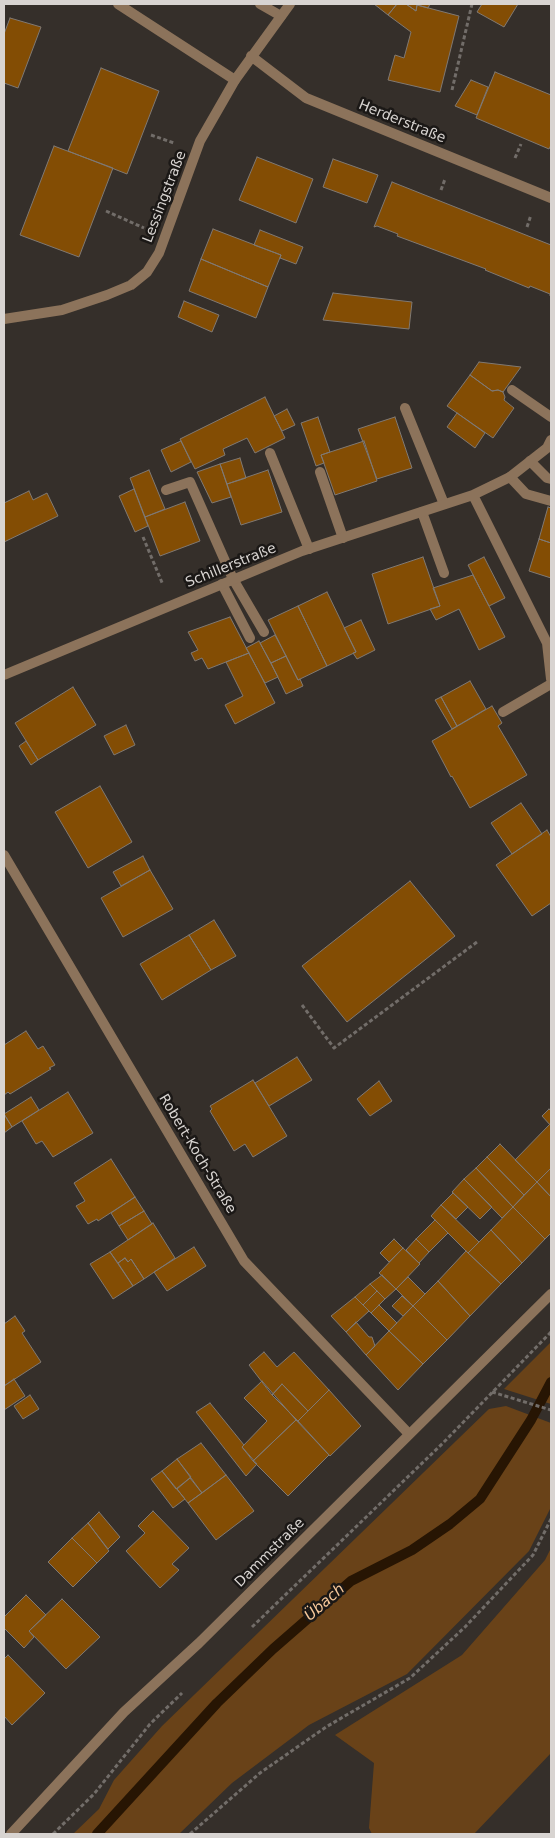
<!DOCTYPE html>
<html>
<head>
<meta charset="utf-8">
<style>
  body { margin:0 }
  #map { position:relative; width:555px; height:1838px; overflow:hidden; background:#352f2a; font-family:"DejaVu Sans",sans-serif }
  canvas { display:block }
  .frame { position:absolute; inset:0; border:5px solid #d8d4d1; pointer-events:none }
</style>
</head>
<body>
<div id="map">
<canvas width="555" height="1838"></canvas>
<div class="frame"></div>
</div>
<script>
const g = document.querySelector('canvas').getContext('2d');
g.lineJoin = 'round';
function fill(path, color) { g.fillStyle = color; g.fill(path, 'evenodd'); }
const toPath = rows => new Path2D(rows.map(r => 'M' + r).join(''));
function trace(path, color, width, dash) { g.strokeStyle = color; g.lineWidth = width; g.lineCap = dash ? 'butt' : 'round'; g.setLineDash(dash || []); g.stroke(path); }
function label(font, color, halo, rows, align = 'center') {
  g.font = font + ' "DejaVu Sans",sans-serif'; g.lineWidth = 5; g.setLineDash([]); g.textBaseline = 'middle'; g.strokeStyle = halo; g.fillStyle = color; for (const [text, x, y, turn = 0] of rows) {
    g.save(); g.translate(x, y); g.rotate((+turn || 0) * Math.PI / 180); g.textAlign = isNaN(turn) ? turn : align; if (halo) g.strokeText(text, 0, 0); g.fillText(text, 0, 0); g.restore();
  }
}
fill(toPath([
  [551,1342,551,1404,504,1389],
  [506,1406,551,1423,551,1507,529,1551,407,1674,309,1725,232,1783,179,1834,73,1834,99,1809,114,1780,162,1726,489,1409],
  [551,1548,551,1753,474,1834,372,1834,369,1828,374,1763,335,1735,462,1655,545,1560]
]), '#694218');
trace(toPath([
  [97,1834,217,1703,273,1649,351,1581,412,1550,450,1524,480,1499,531,1420,551,1382]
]), '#271503', 10);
const building = toPath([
  [374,4,397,4,388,15,374,4],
  [397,4,406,4,416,11,417,5,459,16,440,92,388,80,395,55,404,58,411,32,388,15,397,4],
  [406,4,430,4,428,8,417,5,416,11,406,4],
  [482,4,518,4,504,27,477,12,482,4],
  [10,18,41,27,18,88,4,83,4,34,10,18],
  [101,68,159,91,127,174,68,151,101,68],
  [495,72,551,95,551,145,549,149,476,118,495,72],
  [471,80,488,87,477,115,455,106,471,80],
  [54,146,113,168,79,257,20,235,54,146],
  [257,157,313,179,296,223,239,200,257,157],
  [333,159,378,175,367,203,323,187,333,159],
  [392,182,551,245,551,296,550,296,550,294,530,286,529,288,485,270,486,269,397,236,398,234,377,226,374,227,392,182],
  [213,229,281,255,268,287,201,259,213,229],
  [260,230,303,247,296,264,280,258,281,255,254,245,260,230],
  [201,259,268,287,256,318,189,291,201,259],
  [333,293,412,302,409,329,323,320,333,293],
  [184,301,219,315,212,332,178,317,184,301],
  [479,362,521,367,503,392,498,390,492,391,470,375,479,362],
  [470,375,492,391,498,390,503,392,505,397,504,400,514,408,493,438,447,406,470,375],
  [265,397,285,438,255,453,247,438,223,449,225,455,195,469,180,439,265,397],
  [287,409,295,425,282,431,274,416,287,409],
  [457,413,485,433,475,448,447,427,457,413],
  [318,417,330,452,321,455,324,463,316,466,301,423,318,417],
  [395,417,412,468,377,479,358,429,395,417],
  [181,441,191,462,171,472,161,450,181,441],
  [364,441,377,481,335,495,321,455,364,441],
  [240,458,246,478,227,484,220,464,240,458],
  [220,464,231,497,212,503,197,472,220,464],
  [149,470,165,509,145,517,130,478,149,470],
  [268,470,282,512,241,525,227,484,268,470],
  [134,489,148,526,135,532,119,496,134,489],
  [29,491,33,500,47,493,58,516,4,542,4,503,29,491],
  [185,502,200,541,160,556,145,517,185,502],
  [548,507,551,508,551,543,539,539,548,507],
  [539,539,551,543,551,578,529,571,539,539],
  [423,557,440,606,388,624,372,574,423,557],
  [484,557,505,598,489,606,468,565,484,557],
  [473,575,505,637,479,650,459,609,436,620,430,609,440,606,433,588,473,575],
  [327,592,356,652,327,666,298,606,327,592],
  [298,606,327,666,298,680,268,620,298,606],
  [230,617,249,653,208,669,202,658,195,661,191,653,198,650,188,632,230,617],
  [361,620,375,650,357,659,353,653,356,652,344,628,361,620],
  [275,635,286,656,271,663,260,643,275,635],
  [259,641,278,677,265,683,246,648,259,641],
  [249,653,275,703,235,724,225,705,243,696,226,662,249,653],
  [286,656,298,680,300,679,303,686,286,694,271,663,286,656],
  [470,681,486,709,457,726,441,697,470,681],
  [73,687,96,725,38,760,15,723,73,687],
  [441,697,457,726,452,729,435,700,441,697],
  [492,706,502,723,498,726,527,775,470,808,452,776,451,777,432,741,492,706],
  [126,725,135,745,114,755,104,736,126,725],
  [26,741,38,760,31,765,19,746,26,741],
  [100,786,132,842,88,868,55,812,100,786],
  [521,803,542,834,512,854,491,823,521,803],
  [547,830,551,837,551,903,532,916,496,865,547,830],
  [143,856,150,870,121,886,113,872,143,856],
  [150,870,173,909,123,937,101,898,150,870],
  [410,881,455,936,347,1022,302,966,410,881],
  [214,920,236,956,211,970,189,935,214,920],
  [189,935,211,970,162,1000,140,964,189,935],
  [26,1031,38,1049,43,1046,55,1065,49,1068,51,1069,10,1094,8,1092,4,1095,4,1045,26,1031],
  [297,1057,312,1080,269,1106,255,1083,297,1057],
  [253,1080,287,1136,253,1157,245,1144,234,1151,210,1111,212,1109,210,1106,253,1080],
  [379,1081,392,1101,370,1116,357,1099,379,1081],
  [68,1092,93,1133,53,1157,42,1141,36,1144,22,1121,68,1092],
  [31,1097,39,1110,12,1127,4,1114,31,1097],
  [549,1109,551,1111,551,1126,542,1116,549,1109],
  [4,1114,12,1127,4,1133,4,1114],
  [550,1124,551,1126,551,1168,537,1182,515,1160,550,1124],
  [500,1144,537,1182,524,1195,487,1157,500,1144],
  [487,1157,524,1195,513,1207,476,1168,487,1157],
  [111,1159,135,1197,98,1221,97,1219,88,1224,76,1206,85,1201,74,1183,111,1159],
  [476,1168,513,1207,502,1218,464,1179,476,1168],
  [551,1168,551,1197,537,1182,551,1168],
  [464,1179,492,1207,480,1219,452,1192,464,1179],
  [537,1182,551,1197,551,1233,545,1239,513,1207,537,1182],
  [453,1193,468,1207,456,1219,441,1205,453,1193],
  [135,1197,144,1211,119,1226,111,1213,135,1197],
  [441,1205,479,1242,468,1253,431,1216,441,1205],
  [513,1207,545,1239,522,1263,491,1230,513,1207],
  [144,1211,152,1224,128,1240,119,1226,144,1211],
  [435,1220,448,1233,429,1252,416,1239,435,1220],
  [153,1223,175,1258,144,1279,131,1259,128,1262,125,1258,118,1263,110,1252,153,1223],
  [491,1230,522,1263,501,1284,468,1253,491,1230],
  [394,1239,403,1248,389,1262,380,1253,394,1239],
  [416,1239,429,1252,419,1263,406,1250,416,1239],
  [194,1247,206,1266,167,1291,154,1272,194,1247],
  [403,1248,420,1264,396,1289,379,1273,403,1248],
  [466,1251,501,1284,470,1316,438,1281,466,1251],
  [110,1252,133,1286,113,1299,90,1264,110,1252],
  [125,1258,128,1262,131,1259,144,1279,133,1286,118,1263,125,1258],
  [382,1275,396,1289,385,1299,370,1284,382,1275],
  [408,1277,425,1294,413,1306,396,1289,408,1277],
  [438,1281,470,1316,447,1340,413,1306,438,1281],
  [370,1284,377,1291,363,1305,355,1297,370,1284],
  [377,1291,385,1299,371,1313,363,1305,377,1291],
  [402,1296,413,1306,403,1316,392,1306,402,1296],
  [355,1297,369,1311,346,1332,331,1316,355,1297],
  [379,1305,397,1323,389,1331,371,1313,379,1305],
  [413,1306,447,1340,423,1364,389,1331,413,1306],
  [15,1316,25,1331,22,1333,41,1362,4,1386,4,1324,15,1316],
  [356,1322,369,1337,372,1337,375,1346,366,1355,346,1332,356,1322],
  [389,1331,423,1364,398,1390,366,1355,389,1331],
  [264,1352,277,1367,294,1352,329,1390,308,1411,282,1384,272,1395,249,1365,264,1352],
  [14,1379,25,1396,4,1410,4,1386,14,1379],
  [262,1381,296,1420,253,1461,242,1447,267,1421,244,1398,262,1381],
  [282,1384,308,1411,298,1421,272,1395,282,1384],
  [329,1390,361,1426,330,1456,298,1421,329,1390],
  [30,1395,39,1409,23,1419,14,1406,30,1395],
  [210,1403,244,1445,242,1447,257,1464,246,1476,196,1412,210,1403],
  [296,1420,329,1455,288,1496,253,1461,296,1420],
  [201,1443,226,1475,202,1493,177,1459,201,1443],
  [177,1459,191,1477,176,1489,162,1471,177,1459],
  [162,1471,185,1499,173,1508,151,1479,162,1471],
  [226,1475,254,1511,216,1540,188,1503,226,1475],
  [190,1478,202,1493,188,1503,177,1489,190,1478],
  [153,1511,189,1548,172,1564,179,1570,160,1588,126,1551,145,1533,138,1526,153,1511],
  [99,1512,120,1537,108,1549,88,1523,99,1512],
  [88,1523,109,1551,97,1563,72,1538,88,1523],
  [72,1538,97,1563,73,1587,48,1562,72,1538],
  [26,1595,46,1615,29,1631,34,1637,24,1648,4,1628,4,1617,26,1595],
  [62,1599,100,1637,66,1669,29,1631,62,1599],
  [8,1655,45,1693,12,1725,4,1716,4,1659,8,1655]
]);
fill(building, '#834d04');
trace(building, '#807973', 1);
trace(toPath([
  [452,90,472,4],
  [151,135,174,143],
  [515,158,521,144],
  [441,190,445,179],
  [106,211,144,228],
  [527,227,531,215],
  [143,537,163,585],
  [302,1005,334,1048,477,942],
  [492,1392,551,1410],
  [252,1627,443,1443,551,1332],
  [53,1834,94,1794,150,1724,182,1693],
  [190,1834,260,1773,326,1727,410,1678,465,1627,533,1555,551,1519]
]), '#726d69', 3, [4, 2.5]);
trace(toPath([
  [118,4,235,80],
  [260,4,281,16],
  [512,390,551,417],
  [405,408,444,504],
  [270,453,309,549],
  [530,461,547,478,551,479],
  [320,472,343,538],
  [510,477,526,494,551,501],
  [166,490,190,482,233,579,264,632],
  [422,512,444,573],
  [222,584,250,638],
  [503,712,551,684]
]), '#8c735b', 10);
trace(toPath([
  [251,56,306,98,551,198],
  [4,319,62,310,107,295,131,285,147,272,159,253,200,141,235,80,290,4],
  [473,495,547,643,551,679],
  [4,675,302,551,473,495,510,477,547,448,551,440],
  [4,855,244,1261,409,1434]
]), '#8c735b', 10);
trace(toPath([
  [11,1834,124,1712,199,1643,551,1294]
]), '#8c735b', 10);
label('14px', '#d8d4d1', '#1b1816', [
  ["Herderstraße",402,122,22],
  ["Lessingstraße",165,197,-69],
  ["Schillerstraße",231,566,-22],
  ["Robert-Koch-Straße",197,1154,59],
  ["Dammstraße",270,1553,-45]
]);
label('italic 15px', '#f7c89a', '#1b1816', [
  ["Übach",325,1603,-41]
]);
</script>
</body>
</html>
